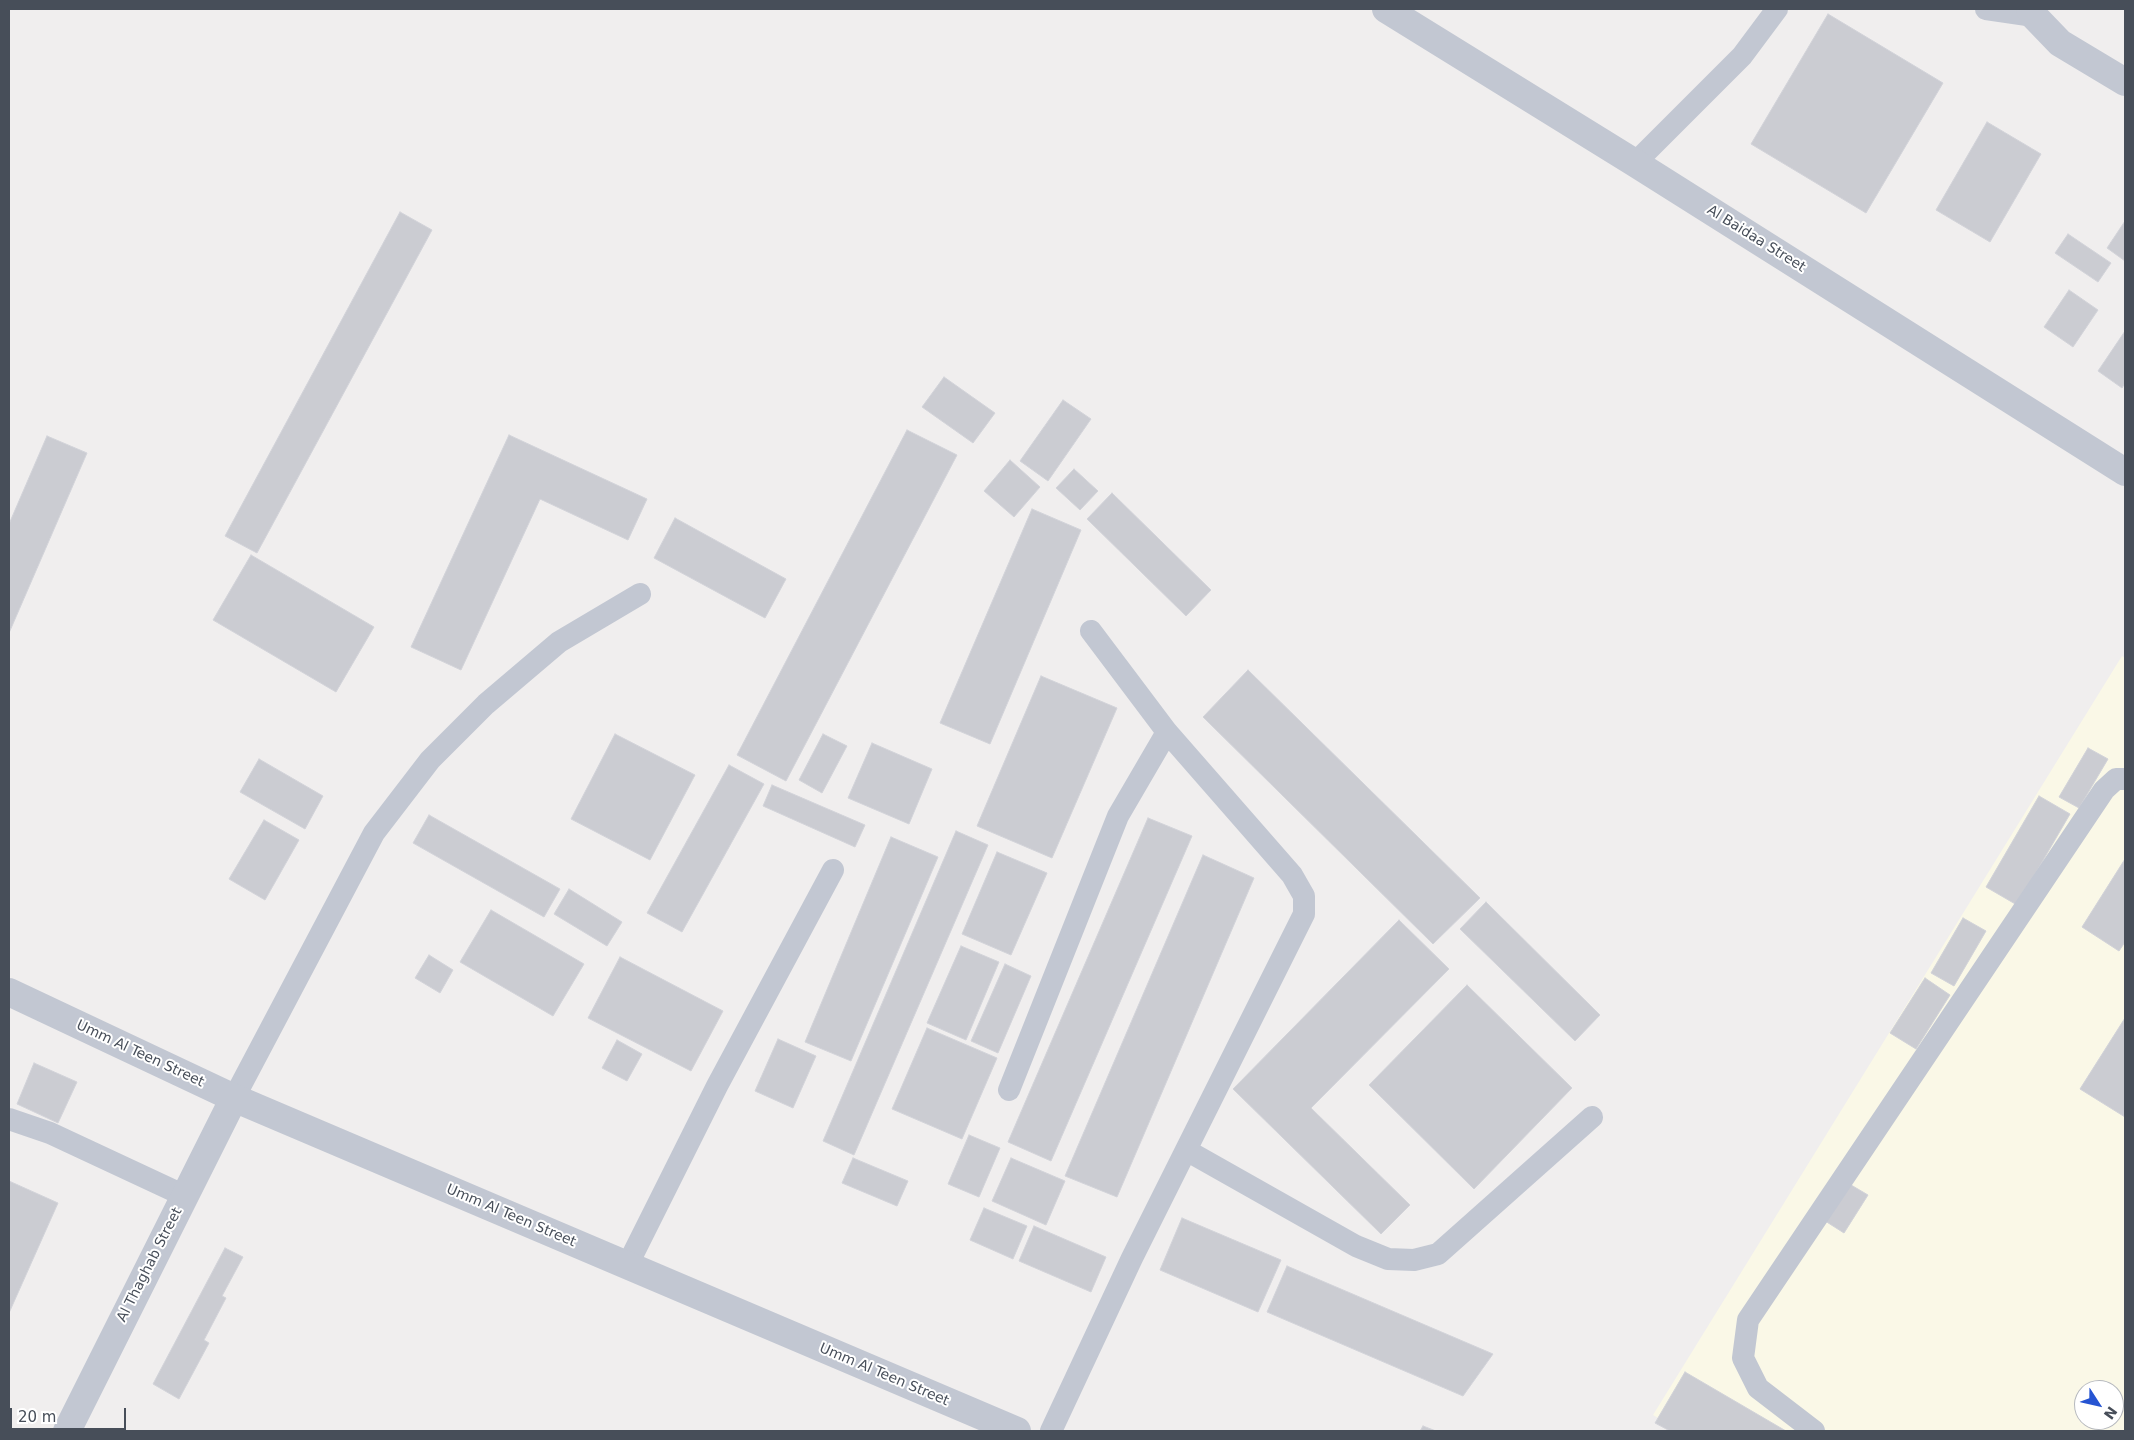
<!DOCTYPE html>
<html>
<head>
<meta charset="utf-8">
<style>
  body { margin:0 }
  #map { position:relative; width:2134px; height:1440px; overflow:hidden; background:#f0eeee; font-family:"DejaVu Sans",sans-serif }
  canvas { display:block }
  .frame { position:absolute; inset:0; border:10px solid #474e59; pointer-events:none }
  .north { position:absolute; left:2074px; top:1380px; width:50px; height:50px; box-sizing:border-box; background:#fff; border:1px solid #b5b8bd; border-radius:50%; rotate:125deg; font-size:14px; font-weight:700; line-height:20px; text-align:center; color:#474e59 }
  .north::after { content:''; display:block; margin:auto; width:18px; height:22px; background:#2654d2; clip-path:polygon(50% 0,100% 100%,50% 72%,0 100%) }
  .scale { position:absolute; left:10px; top:1408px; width:116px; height:22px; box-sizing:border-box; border:2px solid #474e59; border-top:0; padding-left:6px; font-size:15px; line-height:18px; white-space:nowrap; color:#474e59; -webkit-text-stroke:4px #fff; paint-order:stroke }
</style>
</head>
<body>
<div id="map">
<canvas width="2134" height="1440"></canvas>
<div class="frame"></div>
<div class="north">N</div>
<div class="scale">20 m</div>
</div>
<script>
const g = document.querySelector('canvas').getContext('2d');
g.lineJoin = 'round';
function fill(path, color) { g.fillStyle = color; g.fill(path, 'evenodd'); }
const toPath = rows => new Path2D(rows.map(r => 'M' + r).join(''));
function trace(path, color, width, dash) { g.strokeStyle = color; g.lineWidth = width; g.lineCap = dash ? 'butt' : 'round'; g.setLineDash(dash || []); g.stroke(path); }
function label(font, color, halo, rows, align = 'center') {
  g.font = font + ' "DejaVu Sans",sans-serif'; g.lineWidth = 4; g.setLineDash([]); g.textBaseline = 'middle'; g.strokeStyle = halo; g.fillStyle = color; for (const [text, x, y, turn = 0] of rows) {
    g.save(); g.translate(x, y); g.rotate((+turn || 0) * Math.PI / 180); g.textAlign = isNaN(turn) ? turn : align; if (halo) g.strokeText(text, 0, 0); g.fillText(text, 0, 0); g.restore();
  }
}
fill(toPath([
  [2122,656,2125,658,2125,1431,1680,1431,1653,1415],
  [2084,1390,2114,1390,2114,1420,2084,1420]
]), '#faf8e7');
const building = toPath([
  [1828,14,1943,83,1866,213,1751,144,1828,14],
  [1987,122,2041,154,1990,242,1936,210,1987,122],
  [400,212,432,230,257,553,225,536,400,212],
  [2125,221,2125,261,2107,248,2125,221],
  [2068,234,2111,263,2098,282,2055,253,2068,234],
  [2069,290,2098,310,2073,347,2044,327,2069,290],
  [2125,331,2125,383,2122,388,2098,371,2125,331],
  [944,377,995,413,973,443,922,407,944,377],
  [1063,400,1091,419,1048,481,1020,461,1063,400],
  [907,430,957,455,786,781,737,755,907,430],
  [509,435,647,499,628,540,540,499,461,670,411,647,509,435],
  [47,436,87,453,9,633,9,524,47,436],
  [1010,460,1040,487,1014,517,984,491,1010,460],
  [1074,469,1098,491,1080,510,1056,488,1074,469],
  [1112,493,1211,590,1186,616,1087,519,1112,493],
  [1032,509,1081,530,990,744,940,723,1032,509],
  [675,518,786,579,765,618,654,558,675,518],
  [251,555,374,627,336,692,213,620,251,555],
  [1248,670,1480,898,1433,944,1203,717,1248,670],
  [1041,676,1117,708,1052,858,977,826,1041,676],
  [615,734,695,775,650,860,571,819,615,734],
  [823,734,847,746,822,793,799,780,823,734],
  [872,743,932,769,909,824,848,798,872,743],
  [2088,748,2108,759,2079,808,2059,797,2088,748],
  [259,759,323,796,305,829,240,792,259,759],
  [729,765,764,784,682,932,647,913,729,765],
  [772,785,865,825,855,847,763,806,772,785],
  [2039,796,2070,814,2017,905,1986,887,2039,796],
  [429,815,560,889,544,917,413,843,429,815],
  [1148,818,1192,836,1051,1161,1008,1142,1148,818],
  [264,820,299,840,265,900,229,879,264,820],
  [956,831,988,845,854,1155,823,1141,956,831],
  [891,837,938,857,851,1061,805,1042,891,837],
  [997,852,1047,873,1011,955,962,934,997,852],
  [1203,855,1254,878,1117,1197,1065,1176,1203,855],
  [2125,859,2125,942,2119,951,2082,927,2125,859],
  [569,889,622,922,607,946,554,914,569,889],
  [1486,902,1600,1015,1575,1041,1460,929,1486,902],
  [491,910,584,964,553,1016,460,962,491,910],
  [1963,918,1986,931,1954,986,1931,973,1963,918],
  [1399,920,1449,969,1311,1108,1410,1205,1381,1234,1233,1089,1399,920],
  [961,946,999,962,966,1040,927,1023,961,946],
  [429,955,453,970,440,993,415,978,429,955],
  [620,957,723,1011,691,1071,588,1018,620,957],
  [1005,964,1031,976,998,1053,971,1041,1005,964],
  [1925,978,1950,995,1916,1049,1890,1033,1925,978],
  [1467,985,1572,1088,1474,1189,1369,1085,1467,985],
  [2125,1018,2125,1117,2080,1089,2125,1018],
  [927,1028,997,1058,962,1139,892,1109,927,1028],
  [778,1039,816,1056,793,1108,755,1091,778,1039],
  [617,1040,642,1054,627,1081,602,1068,617,1040],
  [34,1063,77,1082,58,1123,17,1104,34,1063],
  [969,1135,1000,1148,979,1197,948,1184,969,1135],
  [853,1158,908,1181,897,1206,842,1183,853,1158],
  [1011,1158,1065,1181,1046,1225,992,1201,1011,1158],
  [9,1181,58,1203,9,1313,9,1181],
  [1846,1182,1868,1195,1844,1233,1822,1219,1846,1182],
  [984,1208,1027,1226,1013,1259,970,1240,984,1208],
  [1182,1218,1281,1260,1258,1312,1160,1270,1182,1218],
  [1034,1226,1106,1257,1091,1292,1019,1261,1034,1226],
  [225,1248,243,1257,222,1296,226,1298,204,1340,209,1343,179,1399,153,1384,225,1248],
  [1287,1266,1493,1354,1463,1396,1267,1312,1287,1266],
  [1685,1372,1786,1431,1670,1431,1655,1423,1685,1372],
  [1423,1426,1436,1431,1420,1431,1423,1426]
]);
fill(building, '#cbccd2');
trace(building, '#d2d3d9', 1);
trace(toPath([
  [1986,9,2034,16],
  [1635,163,1742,56,1777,9],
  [1009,1090,1118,816,1167,732],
  [234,1098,374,833,430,760,486,704,559,642,640,594],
  [9,1119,50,1133,185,1196],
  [1186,1150,1356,1246,1388,1259,1414,1260,1438,1254,1592,1117],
  [627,1266,717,1086,833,870],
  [1051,1431,1132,1258,1304,914,1304,896,1292,875,1167,732,1091,631],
  [1814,1431,1758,1388,1743,1358,1748,1320,2104,790,2116,779,2125,779]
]), '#c2c7d2', 22);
trace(toPath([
  [1386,9,1635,163,2125,472],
  [2030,9,2034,16,2060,43,2125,82],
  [9,992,234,1098,1017,1431],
  [67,1431,234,1098]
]), '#c2c7d2', 28);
label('14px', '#474e59', '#fff', [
  ["Al Baidaa Street",1756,239,32],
  ["Umm Al Teen Street",140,1054,25],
  ["Umm Al Teen Street",511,1216,23],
  ["Al Thaghab Street",150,1265,-63],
  ["Umm Al Teen Street",884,1375,23]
]);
</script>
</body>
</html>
